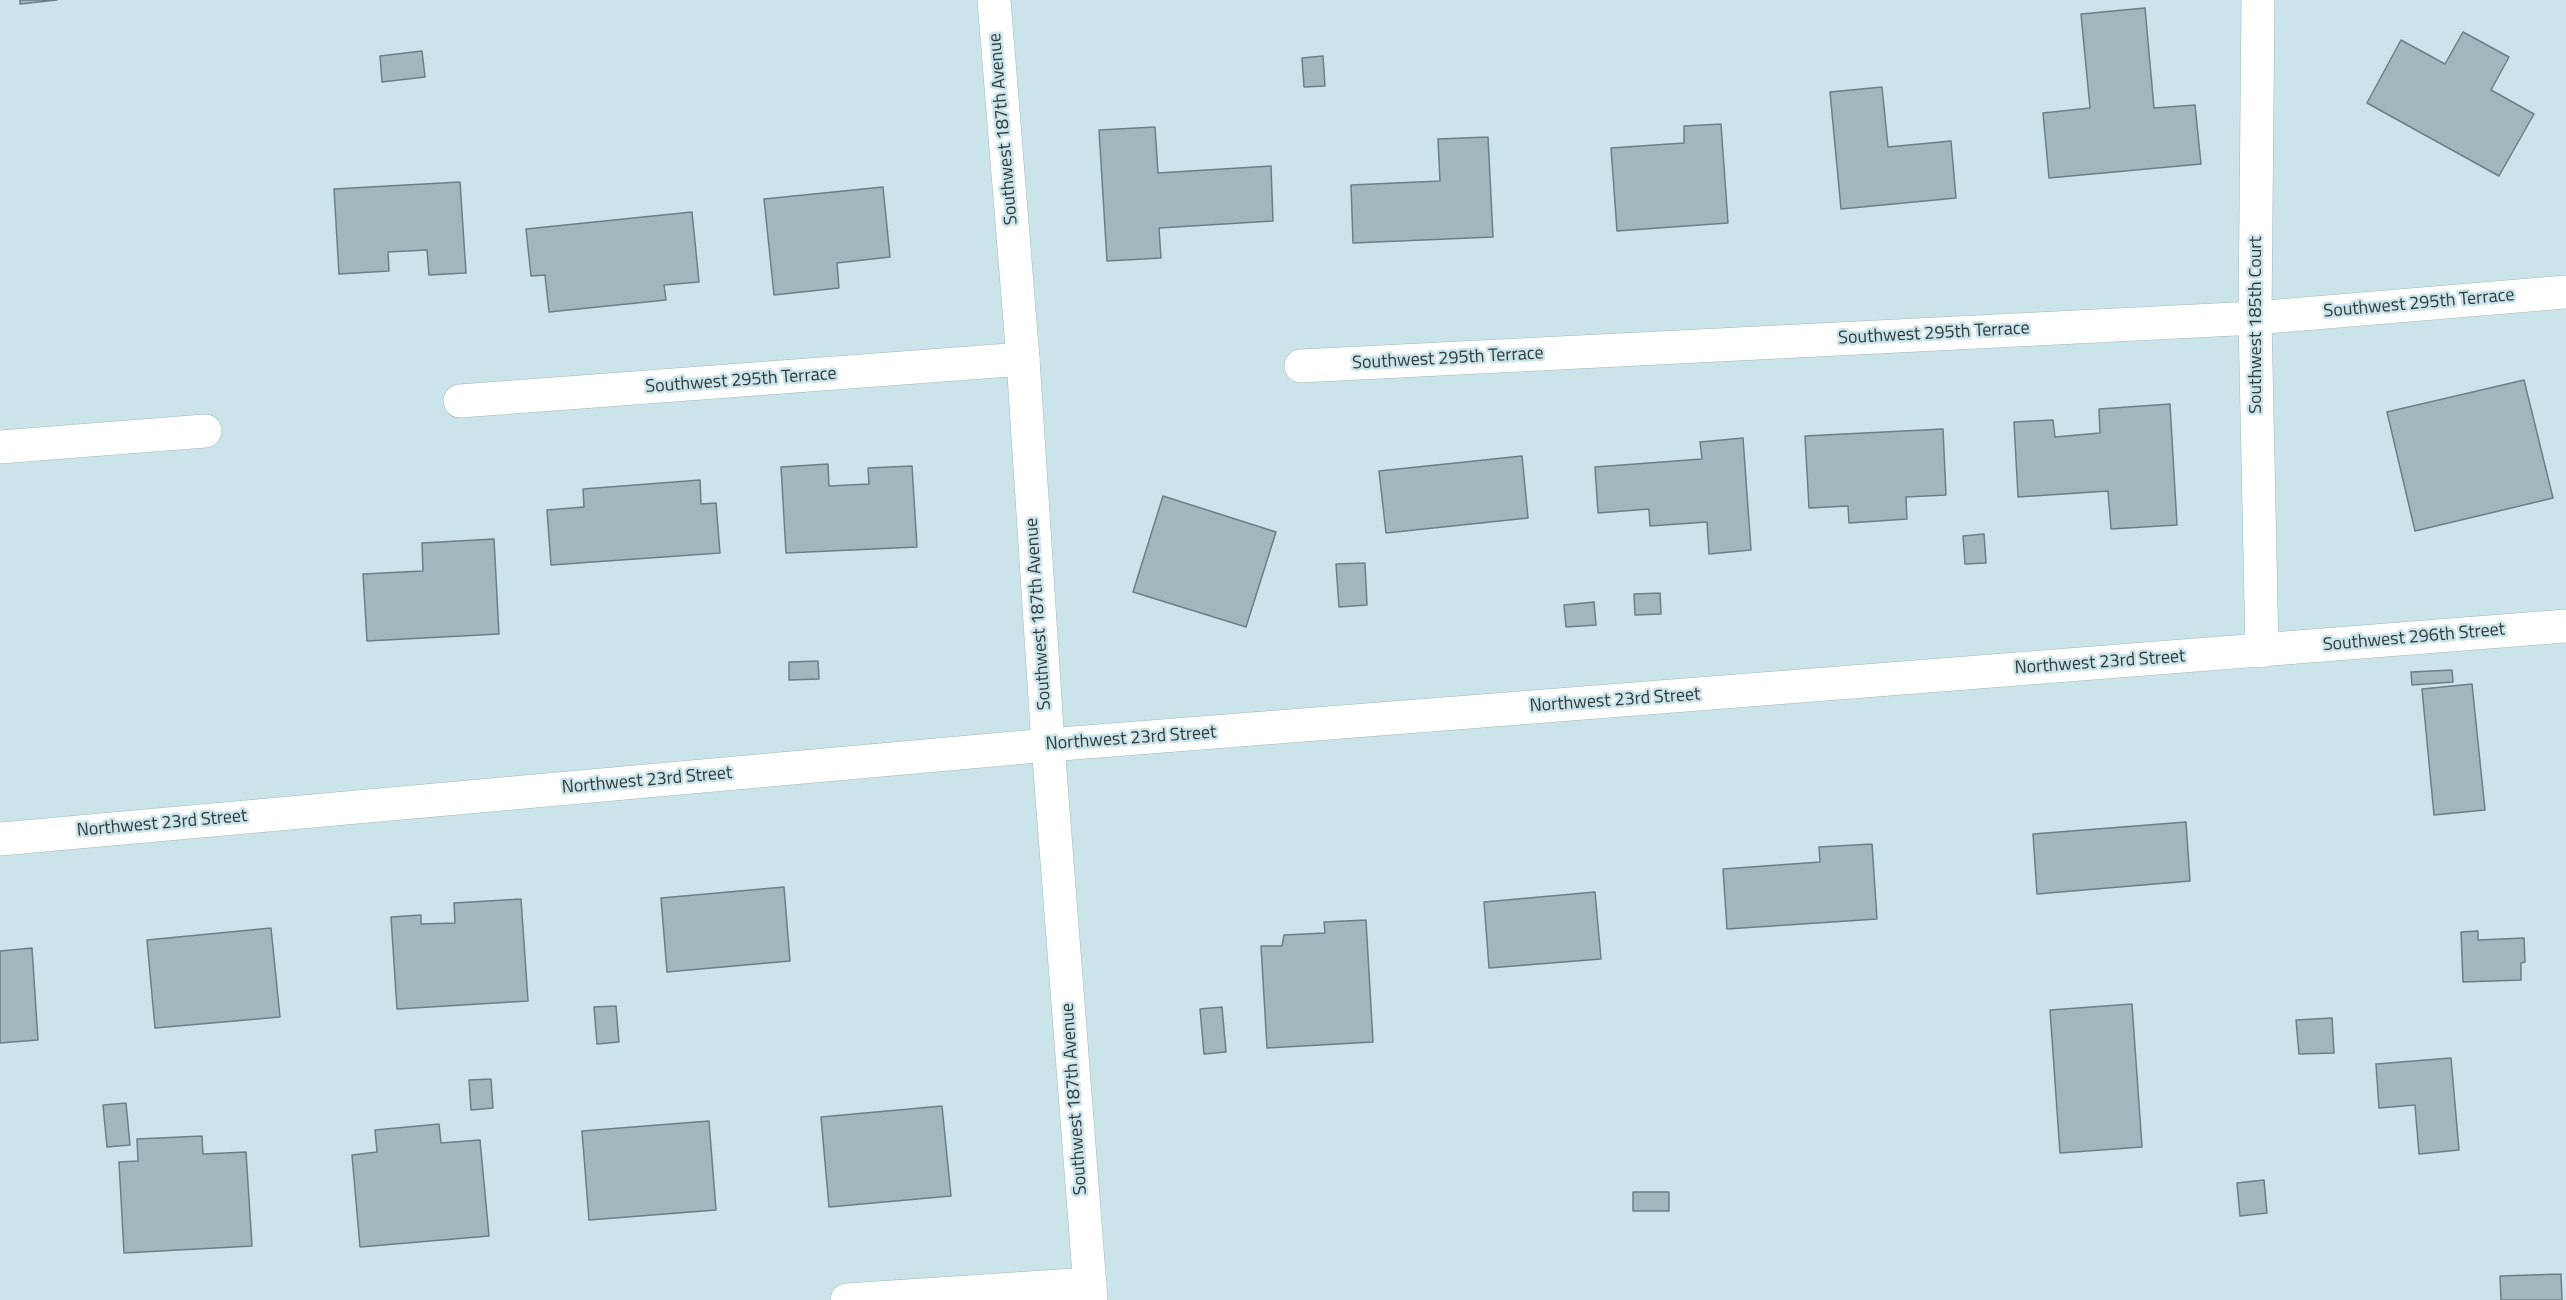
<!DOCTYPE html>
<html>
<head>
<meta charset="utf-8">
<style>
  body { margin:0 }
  canvas { display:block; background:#cbe4e9 }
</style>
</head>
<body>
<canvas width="2566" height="1300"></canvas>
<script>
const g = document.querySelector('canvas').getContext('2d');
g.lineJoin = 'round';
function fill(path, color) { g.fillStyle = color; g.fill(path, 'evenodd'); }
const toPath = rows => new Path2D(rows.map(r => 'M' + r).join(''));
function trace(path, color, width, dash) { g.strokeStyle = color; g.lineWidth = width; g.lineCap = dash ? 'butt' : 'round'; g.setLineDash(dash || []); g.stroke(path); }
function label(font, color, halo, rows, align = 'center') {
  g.font = font + ' "Titillium Web",sans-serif'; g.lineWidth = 5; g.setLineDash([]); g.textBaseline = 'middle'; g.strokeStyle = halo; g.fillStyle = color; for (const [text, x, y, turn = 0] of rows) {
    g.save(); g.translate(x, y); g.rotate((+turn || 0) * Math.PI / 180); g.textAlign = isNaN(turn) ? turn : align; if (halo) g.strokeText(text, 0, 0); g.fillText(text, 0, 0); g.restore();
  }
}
const building = toPath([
  [20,0,57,0,20,4,20,0],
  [2145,8,2154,108,2195,105,2201,164,2049,178,2043,113,2090,108,2081,14,2145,8],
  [2463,32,2509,57,2491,90,2534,114,2499,176,2367,103,2401,40,2445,64,2463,32],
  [422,51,425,77,382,82,380,56,422,51],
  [1323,56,1325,86,1304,87,1302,58,1323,56],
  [1882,87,1888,147,1951,141,1956,198,1841,209,1830,92,1882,87],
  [1721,124,1728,223,1617,231,1611,148,1684,143,1684,126,1721,124],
  [1155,127,1158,173,1271,166,1273,221,1159,228,1161,258,1107,261,1099,130,1155,127],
  [1488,137,1493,237,1353,243,1351,185,1440,181,1438,139,1488,137],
  [460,182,466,273,429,275,427,250,388,252,389,271,339,274,334,189,460,182],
  [883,187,890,257,837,263,839,288,774,295,764,199,883,187],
  [692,212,699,282,664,285,666,300,549,312,545,275,531,276,526,229,692,212],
  [2524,380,2553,498,2415,531,2387,412,2524,380],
  [2170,404,2177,525,2111,529,2108,491,2018,497,2014,422,2053,420,2055,437,2100,433,2099,409,2170,404],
  [1943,429,1946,495,1906,497,1907,519,1849,523,1848,506,1809,508,1805,436,1943,429],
  [1743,438,1751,550,1709,554,1707,522,1650,526,1649,509,1598,513,1595,467,1702,459,1700,442,1743,438],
  [1522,456,1528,518,1386,533,1379,471,1522,456],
  [828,464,829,486,869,484,868,468,912,466,917,547,786,553,781,467,828,464],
  [700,480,701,504,716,503,720,553,551,565,547,510,584,507,583,489,700,480],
  [1163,496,1276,532,1246,627,1133,592,1163,496],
  [1984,534,1986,563,1965,564,1963,536,1984,534],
  [494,539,499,634,367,641,363,574,423,571,422,543,494,539],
  [1365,563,1367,605,1339,607,1336,564,1365,563],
  [1660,593,1661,614,1635,615,1634,594,1660,593],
  [1594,602,1596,625,1566,627,1564,605,1594,602],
  [818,661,819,679,789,680,789,662,818,661],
  [2452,670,2453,682,2412,685,2411,672,2452,670],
  [2472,684,2485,810,2434,815,2422,689,2472,684],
  [2186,822,2190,881,2037,894,2033,834,2186,822],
  [1872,844,1877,919,1727,929,1723,869,1820,862,1819,847,1872,844],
  [784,887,790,961,667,972,661,898,784,887],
  [1595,892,1601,959,1489,968,1484,902,1595,892],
  [521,899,528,1001,397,1009,391,917,421,915,421,924,455,923,454,903,521,899],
  [1366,920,1373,1042,1267,1048,1261,946,1282,946,1284,935,1325,933,1324,922,1366,920],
  [271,928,280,1017,155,1028,147,940,271,928],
  [2478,931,2478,940,2524,938,2525,962,2521,963,2521,980,2463,982,2461,932,2478,931],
  [32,948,38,1040,0,1043,0,951,32,948],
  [2132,1004,2142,1147,2060,1153,2050,1010,2132,1004],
  [616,1006,619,1042,597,1044,594,1007,616,1006],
  [1222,1007,1226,1052,1204,1054,1200,1009,1222,1007],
  [2332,1018,2334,1053,2299,1054,2296,1020,2332,1018],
  [2451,1058,2459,1150,2419,1154,2415,1105,2379,1108,2376,1064,2451,1058],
  [491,1079,493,1108,471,1110,469,1080,491,1079],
  [126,1103,130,1145,107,1147,103,1105,126,1103],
  [942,1106,951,1196,829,1207,821,1117,942,1106],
  [709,1121,716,1210,589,1220,582,1131,709,1121],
  [439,1124,441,1143,480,1140,489,1236,360,1247,352,1155,377,1152,375,1130,439,1124],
  [202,1136,203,1154,246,1152,252,1246,124,1253,119,1162,138,1161,137,1139,202,1136],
  [2264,1180,2267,1213,2240,1216,2237,1183,2264,1180],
  [1633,1192,1669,1192,1669,1211,1633,1211,1633,1192],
  [2561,1274,2562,1300,2501,1300,2500,1276,2561,1274]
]);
fill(building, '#a0b8bc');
trace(building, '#6a8085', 1.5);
const minor = toPath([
  [2258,0,2255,318,2262,651],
  [1301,366,2255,318,2566,292],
  [460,401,1023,359],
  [0,447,205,431],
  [847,1300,1090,1284]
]);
const tertiary = toPath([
  [994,0,1023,359,1048,745,1091,1300],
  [0,839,1048,745,2566,626]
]);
trace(minor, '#a0b8bd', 34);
trace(tertiary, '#a0b8bd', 34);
trace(minor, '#fff', 33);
trace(tertiary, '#fff', 33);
label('18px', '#313b3d', '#cbe4e9', [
  ["Southwest 187th Avenue",1004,129,-95],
  ["Southwest 295th Terrace",2419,304,-5],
  ["Southwest 185th Court",2257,325,-90],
  ["Southwest 295th Terrace",1934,334,-3],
  ["Southwest 295th Terrace",1448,359,-3],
  ["Southwest 295th Terrace",741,381,-4],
  ["Southwest 187th Avenue",1039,614,-94],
  ["Southwest 296th Street",2414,638,-5],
  ["Northwest 23rd Street",2100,663,-4],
  ["Northwest 23rd Street",1615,701,-4],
  ["Northwest 23rd Street",1131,739,-4],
  ["Northwest 23rd Street",647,781,-5],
  ["Northwest 23rd Street",162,824,-5],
  ["Southwest 187th Avenue",1075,1099,-94]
]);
</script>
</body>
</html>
